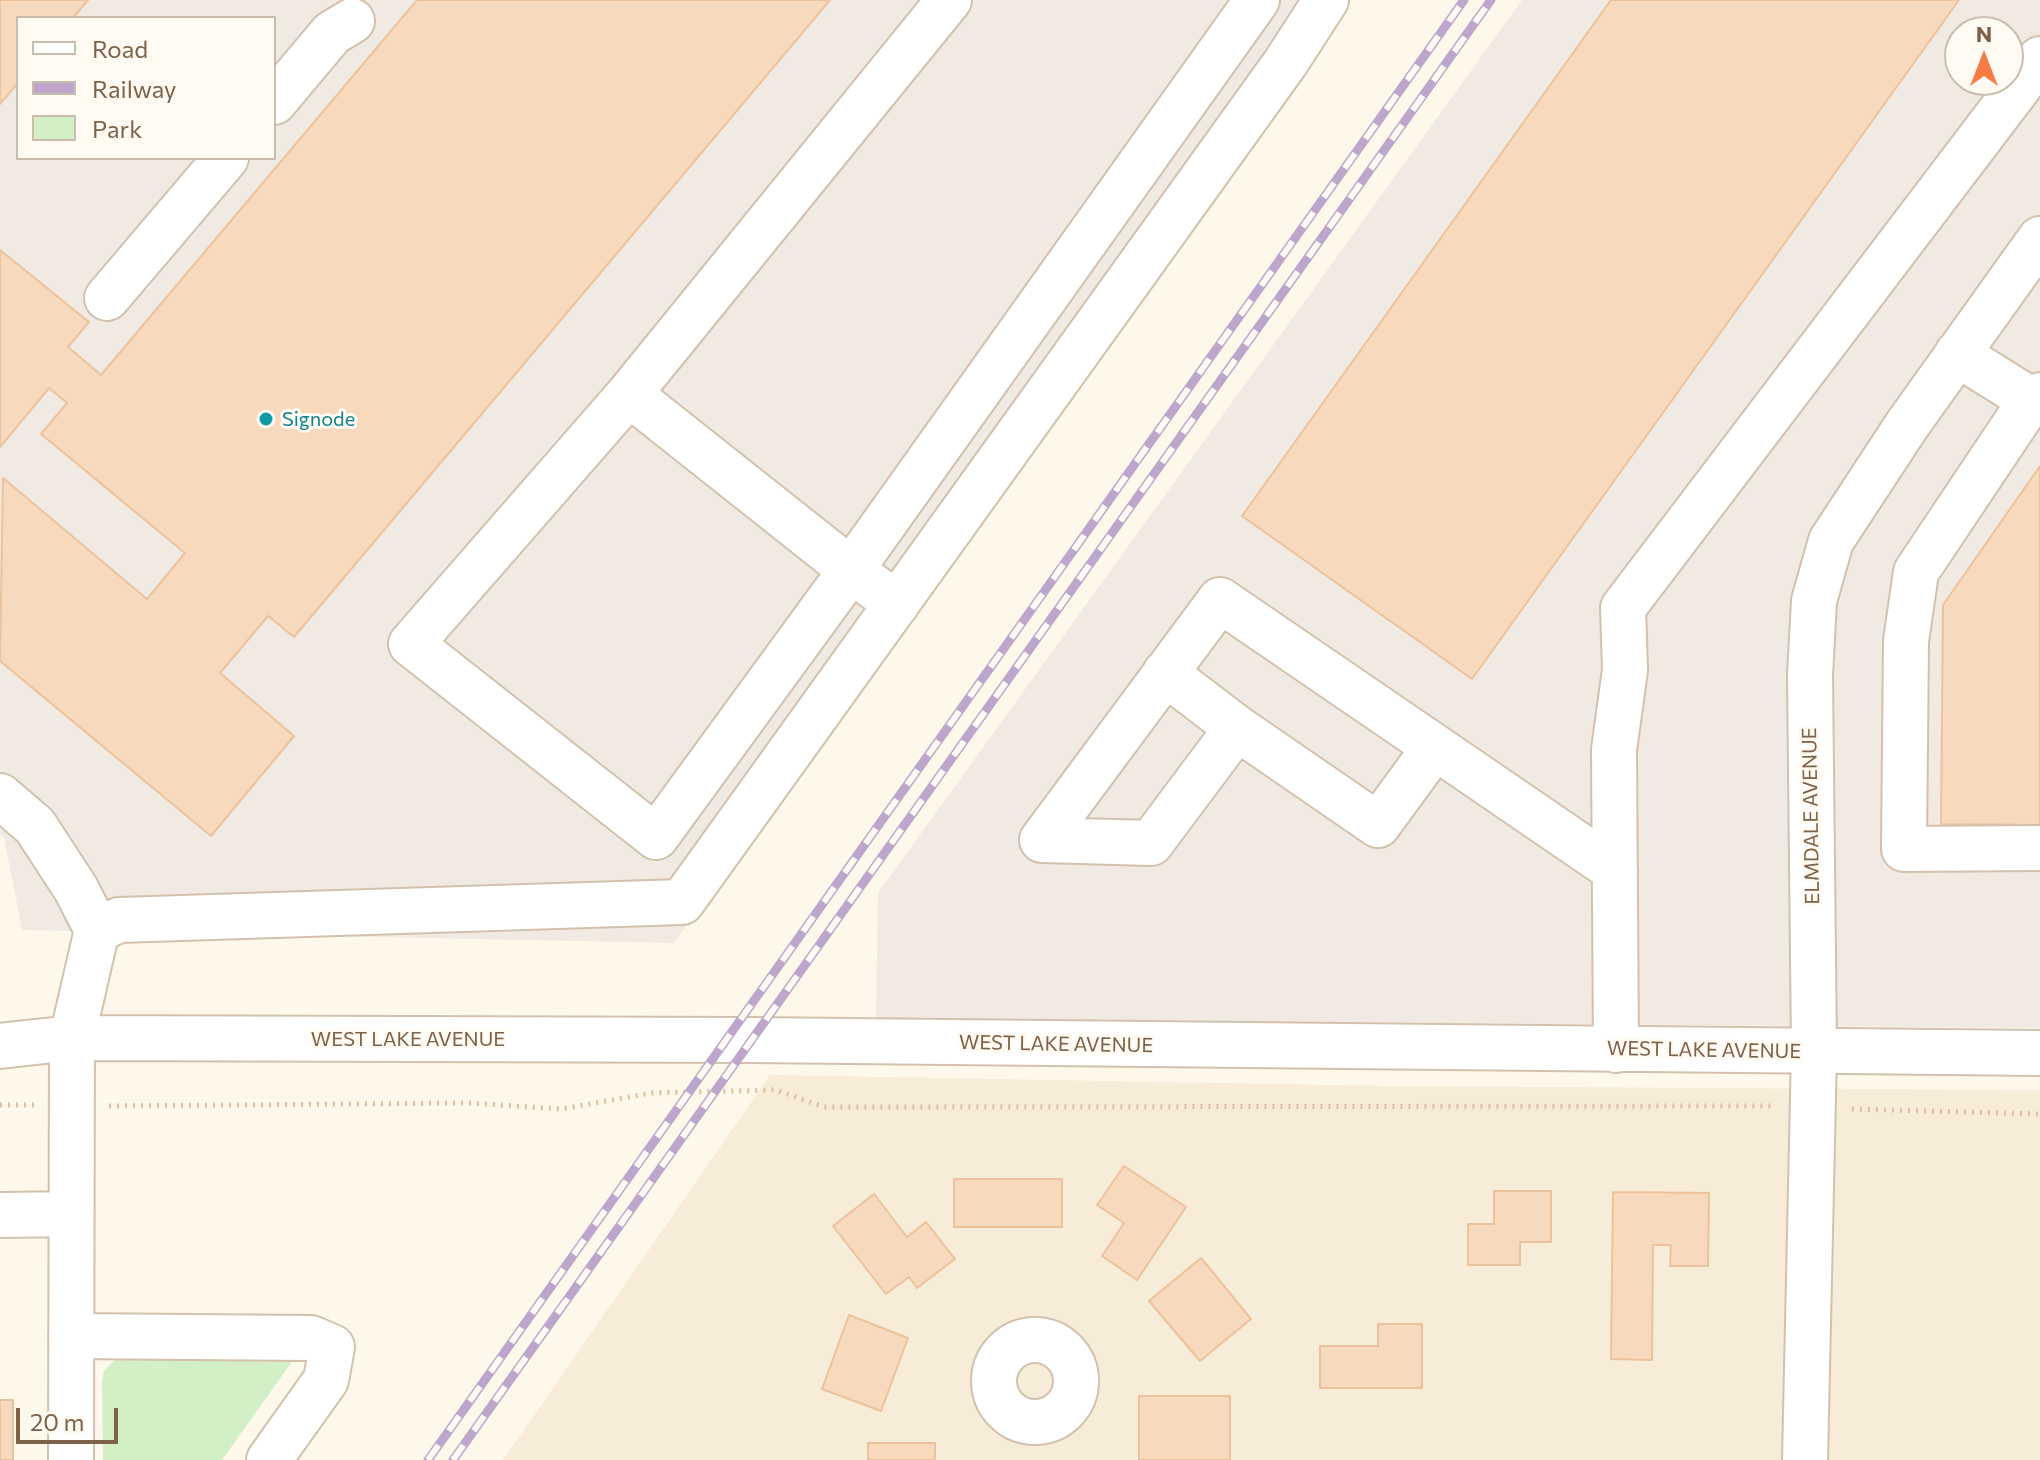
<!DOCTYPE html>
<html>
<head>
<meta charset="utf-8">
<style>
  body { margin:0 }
  #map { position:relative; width:2040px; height:1460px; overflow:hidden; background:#fef8ea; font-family:Commissioner,sans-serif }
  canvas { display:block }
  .legend { position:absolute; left:16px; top:16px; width:260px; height:144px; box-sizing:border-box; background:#fffbf2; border:2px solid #cbbdae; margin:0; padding:10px 14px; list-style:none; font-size:24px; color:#7e6149 }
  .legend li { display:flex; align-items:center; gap:16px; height:40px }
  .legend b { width:40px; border:2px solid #cbbdae }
  .north { position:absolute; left:1944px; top:16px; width:80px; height:80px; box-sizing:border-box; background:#fffbf2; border:2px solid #cbbdae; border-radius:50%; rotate:0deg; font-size:22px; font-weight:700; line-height:32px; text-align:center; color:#7e6149 }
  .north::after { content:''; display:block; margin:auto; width:28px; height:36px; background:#f47c43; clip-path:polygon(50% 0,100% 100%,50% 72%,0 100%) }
  .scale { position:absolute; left:16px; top:1408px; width:102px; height:36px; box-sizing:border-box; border:4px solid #7e6149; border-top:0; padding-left:10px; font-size:24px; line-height:28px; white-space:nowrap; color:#7e6149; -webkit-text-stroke:6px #fffbf2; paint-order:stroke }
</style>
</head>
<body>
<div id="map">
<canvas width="2040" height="1460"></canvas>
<ul class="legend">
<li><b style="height:10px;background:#fff"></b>Road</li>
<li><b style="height:10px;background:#bda5cc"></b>Railway</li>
<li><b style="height:22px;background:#d2efc5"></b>Park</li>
</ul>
<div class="north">N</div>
<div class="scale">20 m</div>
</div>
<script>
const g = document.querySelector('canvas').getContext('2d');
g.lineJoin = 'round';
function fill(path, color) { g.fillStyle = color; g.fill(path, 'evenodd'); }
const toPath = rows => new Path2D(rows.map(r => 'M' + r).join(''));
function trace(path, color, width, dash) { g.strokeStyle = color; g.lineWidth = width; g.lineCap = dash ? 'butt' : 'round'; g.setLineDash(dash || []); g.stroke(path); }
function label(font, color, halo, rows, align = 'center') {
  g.font = font + ' Commissioner,sans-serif'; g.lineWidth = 6; g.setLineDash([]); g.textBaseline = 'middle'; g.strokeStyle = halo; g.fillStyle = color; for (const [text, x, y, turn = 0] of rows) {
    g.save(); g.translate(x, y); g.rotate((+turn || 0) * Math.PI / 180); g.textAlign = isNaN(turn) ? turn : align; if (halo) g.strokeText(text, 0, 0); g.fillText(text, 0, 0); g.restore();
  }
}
fill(toPath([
  [770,1075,1390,1086,2040,1090,2040,1460,503,1460]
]), '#f7ecd7');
fill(toPath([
  [0,0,1341,0,674,943,22,930,4,837,0,834],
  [18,18,274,18,274,158,18,158],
  [1522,0,2040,0,2040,1028,876,1018,878,893],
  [1960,32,2008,32,2008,80,1960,80]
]), '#f0eae3');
fill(toPath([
  [296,1356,222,1460,103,1460,102,1381,104,1371,118,1357]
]), '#d2efc5');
const building = toPath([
  [0,0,88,0,73,18,18,18,18,83,0,104,0,0],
  [417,0,830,0,294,637,268,616,220,673,294,736,211,836,0,661,3,478,147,599,185,553,41,434,67,403,49,388,0,447,0,250,89,322,68,347,101,375,417,0],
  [1611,0,1959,0,1472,679,1242,516,1611,0],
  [2040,466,2040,825,1941,824,1943,605,2040,466],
  [1124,1166,1186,1207,1137,1280,1102,1256,1124,1223,1097,1205,1124,1166],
  [954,1179,1062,1179,1062,1227,954,1227,954,1179],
  [1494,1191,1551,1191,1551,1242,1520,1242,1520,1265,1468,1265,1468,1224,1494,1224,1494,1191],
  [1613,1192,1709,1193,1708,1266,1670,1266,1671,1245,1653,1245,1652,1360,1611,1359,1613,1192],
  [874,1194,907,1237,926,1222,955,1259,917,1288,909,1277,886,1294,833,1226,874,1194],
  [1201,1258,1251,1319,1200,1361,1149,1301,1201,1258],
  [849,1315,908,1338,881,1411,822,1389,849,1315],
  [1378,1324,1422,1324,1422,1388,1320,1388,1320,1346,1378,1346,1378,1324],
  [1139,1396,1230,1396,1230,1460,1139,1460,1139,1396],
  [0,1400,13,1400,13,1460,0,1460,0,1400],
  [868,1443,935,1443,935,1460,868,1460,868,1443]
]);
fill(building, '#f7dabe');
trace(building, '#ecc29c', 2);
const minor = toPath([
  [274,102,332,33,352,21],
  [107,298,226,158],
  [1957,354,2031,400,2040,395],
  [629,394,949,0],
  [2031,400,1916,572,1906,641,1904,849,2040,848],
  [897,604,851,570,656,837,411,644,629,394,851,570,1257,0],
  [1165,673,1237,728],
  [0,796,35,826,76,889,97,930],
  [1042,840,1220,600,1615,870],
  [1042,840,1151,843,1237,728,1378,825,1435,747],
  [0,1046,72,1038,751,1040,2040,1053],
  [1616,1050,1614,750,1625,670,1623,608,2040,59],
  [0,1215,71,1214],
  [71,1336,311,1338,332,1347,326,1380,269,1460],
  '994 1381a41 41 0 1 1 82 0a41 41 0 1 1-82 0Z',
  [71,1460,72,1038,97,930,119,920,682,902,1286,62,1326,0],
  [1805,1460,1814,1051,1810,675,1814,601,1831,541,1907,425,2040,239]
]);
trace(minor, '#d3c1ad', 48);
trace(toPath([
  [0,1105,35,1105],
  [109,1106,468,1103,562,1109,651,1093,776,1090,824,1107,1774,1106],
  [1852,1109,2040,1114]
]), '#ddbea0', 5, [2, 6]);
trace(minor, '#fff', 44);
const rail = toPath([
  [428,1460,1464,0],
  [453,1460,1491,0]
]);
trace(rail, '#bda5cc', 9);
trace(rail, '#fffbf2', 6, [18]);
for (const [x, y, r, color] of [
  [266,419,8,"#0f9aa8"]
]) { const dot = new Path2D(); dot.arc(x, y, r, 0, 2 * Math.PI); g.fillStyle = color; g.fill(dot); trace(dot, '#fffbf2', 3); }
label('20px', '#0d838f', '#fffbf2', [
  ["Signode",282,419]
], 'left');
label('20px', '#7e6149', '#fffbf2', [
  ["ELMDALE AVENUE",1811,816,-91],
  ["WEST LAKE AVENUE",408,1039],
  ["WEST LAKE AVENUE",1056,1044,1],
  ["WEST LAKE AVENUE",1704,1050,1]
]);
</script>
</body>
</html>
